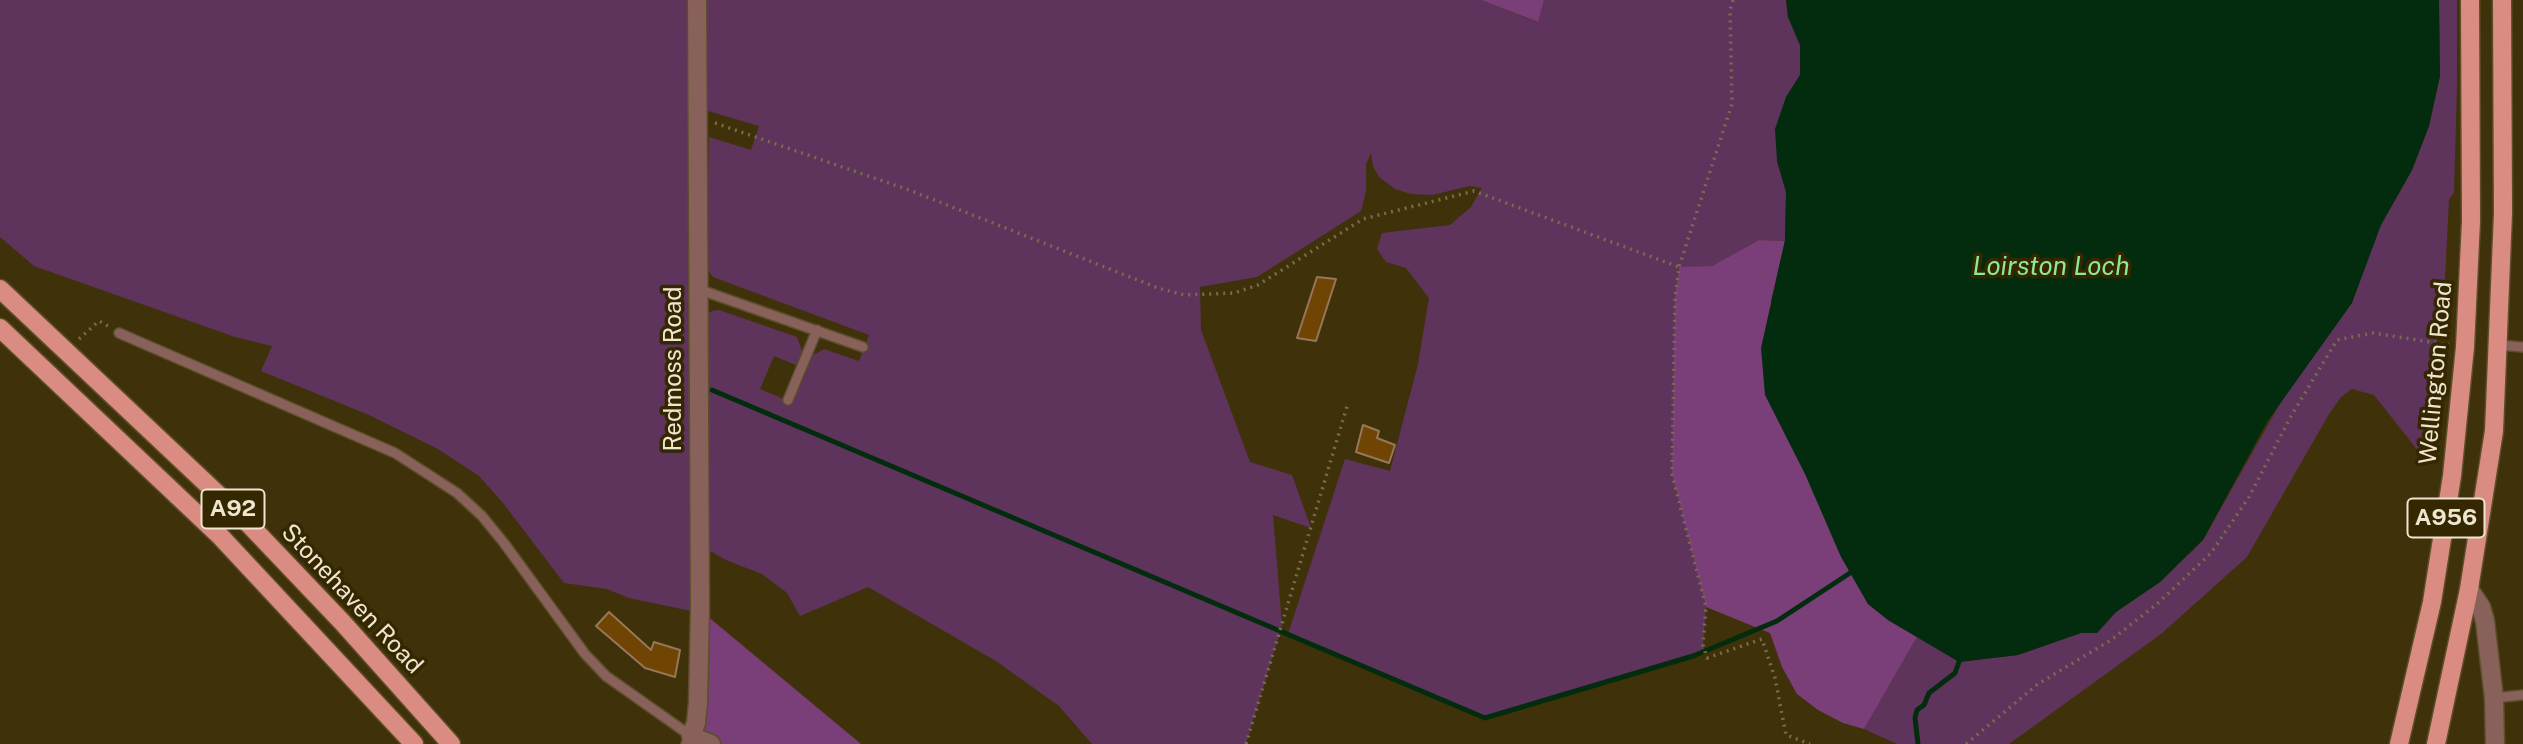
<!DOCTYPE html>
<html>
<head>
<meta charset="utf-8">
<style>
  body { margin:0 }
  canvas { display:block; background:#3f3109 }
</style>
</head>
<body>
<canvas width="2523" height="744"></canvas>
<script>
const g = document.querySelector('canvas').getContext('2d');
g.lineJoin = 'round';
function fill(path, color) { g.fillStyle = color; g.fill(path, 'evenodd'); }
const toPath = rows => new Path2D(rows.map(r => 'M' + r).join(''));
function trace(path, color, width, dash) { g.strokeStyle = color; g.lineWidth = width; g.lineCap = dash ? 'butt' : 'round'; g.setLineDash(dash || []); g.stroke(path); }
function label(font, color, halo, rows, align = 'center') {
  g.font = font + ' "Public Sans",sans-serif'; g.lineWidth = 7; g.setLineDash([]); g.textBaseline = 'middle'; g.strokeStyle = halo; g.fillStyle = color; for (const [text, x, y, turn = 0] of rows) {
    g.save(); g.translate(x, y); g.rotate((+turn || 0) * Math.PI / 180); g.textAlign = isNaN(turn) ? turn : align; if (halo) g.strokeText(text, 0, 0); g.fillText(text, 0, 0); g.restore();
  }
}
fill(toPath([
  [0,0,689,0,691,611,629,598,607,589,564,583,503,503,479,476,438,449,369,415,261,371,272,346,235,337,34,266,0,237],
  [702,0,1481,0,1537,22,1544,0,1786,0,1788,17,1800,45,1800,75,1786,97,1777,161,1786,192,1785,241,1759,240,1712,266,1678,268,1672,474,1706,607,1703,645,1705,651,1485,718,1288,634,1345,459,1390,471,1418,364,1429,298,1406,268,1386,262,1377,249,1382,233,1450,225,1471,207,1482,188,1470,186,1432,195,1411,194,1395,189,1379,177,1373,166,1371,153,1366,164,1366,191,1361,211,1257,277,1200,287,1201,330,1250,462,1292,475,1311,528,1273,515,1282,625,1246,744,1092,744,1059,706,996,661,868,587,800,616,787,593,762,574,726,560,710,551,706,315,712,311,719,310,797,337,802,351,796,365,774,356,760,389,793,403,813,355,824,349,859,361,869,335,713,277,706,268,709,137,751,150,759,126,708,111,705,105],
  [2439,0,2457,0,2457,85,2454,192,2449,200,2442,338,2437,338,2436,362,2441,363,2430,466,2374,395,2352,389,2341,397,2329,414,2247,557,2161,634,2009,744,1897,744,1864,729,1917,637,1960,662,2018,655,2081,633,2097,633,2116,612,2160,582,2203,540,2412,170,2429,126,2440,76]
]), '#5e345d');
fill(toPath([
  [1481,0,1544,0,1538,22],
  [1759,240,1785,241,1771,301,1806,476,1841,556,1868,604,1888,620,1917,637,1864,729,1843,723,1818,710,1797,694,1782,667,1770,633,1706,607,1672,474,1675,299,1679,267,1712,266],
  [700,610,861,744,712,744,695,729]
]), '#7a3e79');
fill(toPath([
  [1786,0,2439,0,2440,76,2429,126,2412,170,2381,225,2352,303,2267,422,2203,540,2160,582,2116,612,2097,633,2081,633,2018,655,1959,662,1888,620,1868,604,1841,557,1806,476,1765,395,1761,348,1785,240,1786,192,1777,161,1775,129,1786,97,1800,75,1800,45,1788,17]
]), '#032c0e');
trace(toPath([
  [712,390,1485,718,1693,656,1777,621,1850,573],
  [1918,744,1915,718,1917,710,1924,705,1929,693,1955,673,1959,662]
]), '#032c0e', 5);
const building = toPath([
  [1317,277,1336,279,1316,341,1297,338,1317,277],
  [1363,425,1379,431,1377,438,1395,445,1389,463,1356,452,1363,425],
  [609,612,651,650,654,642,680,650,675,677,645,668,596,626,609,612]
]);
fill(building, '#704402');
trace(building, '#957859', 2);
const service = toPath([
  [698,289,863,347],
  [119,333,395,453,457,493,482,516,504,543,585,654,606,676,691,736,686,744],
  [2498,345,2523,347],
  [788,400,817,330],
  [2494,698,2523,695]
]);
const minor = toPath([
  [697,0,700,610,698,703,696,723,691,736,711,744],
  [2469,589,2481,607,2485,621,2494,698,2495,744]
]);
const primary = toPath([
  [0,289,243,518,343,623,451,744],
  [0,328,221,537,414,744],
  [2399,744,2432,602,2452,476,2465,347,2471,221,2470,0],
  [2436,744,2469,589,2494,431,2503,213,2502,0]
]);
trace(service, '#5b4e29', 12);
trace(minor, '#5b4e29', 21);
trace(primary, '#5b4e29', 21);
trace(toPath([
  [1733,0,1730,10,1732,104,1679,267,1675,299,1672,474,1706,607,1703,645,1707,658,1762,639,1775,678,1786,735,1810,744],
  [715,123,909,190,1158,288,1184,295,1234,293,1258,285,1363,219,1474,191,1679,267],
  [79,339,99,321,108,326],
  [1246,744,1348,403],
  [1966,744,2038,684,2111,640,2157,604,2211,553,2249,497,2291,416,2337,340,2373,333,2449,345]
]), '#796c4b', 3.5, [2, 5]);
trace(service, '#88615b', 9);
trace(minor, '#88615b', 18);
trace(primary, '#db8c82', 18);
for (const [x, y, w] of [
  [233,509,63],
  [2446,518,77]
]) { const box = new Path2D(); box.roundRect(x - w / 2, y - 19.5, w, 39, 5); g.fillStyle = '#352700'; g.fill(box); trace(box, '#efe6d1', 2); }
label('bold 23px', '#efe6d1', null, [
  ["A92",233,509],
  ["A956",2446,518]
]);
label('24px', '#efe6d1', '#352700', [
  ["Redmoss Road",674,369,-90],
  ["Wellington Road",2436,373,-85],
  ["Stonehaven Road",352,599,47]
]);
label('italic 26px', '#89ea99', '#352700', [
  ["Loirston Loch",2051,267]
]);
</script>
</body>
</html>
